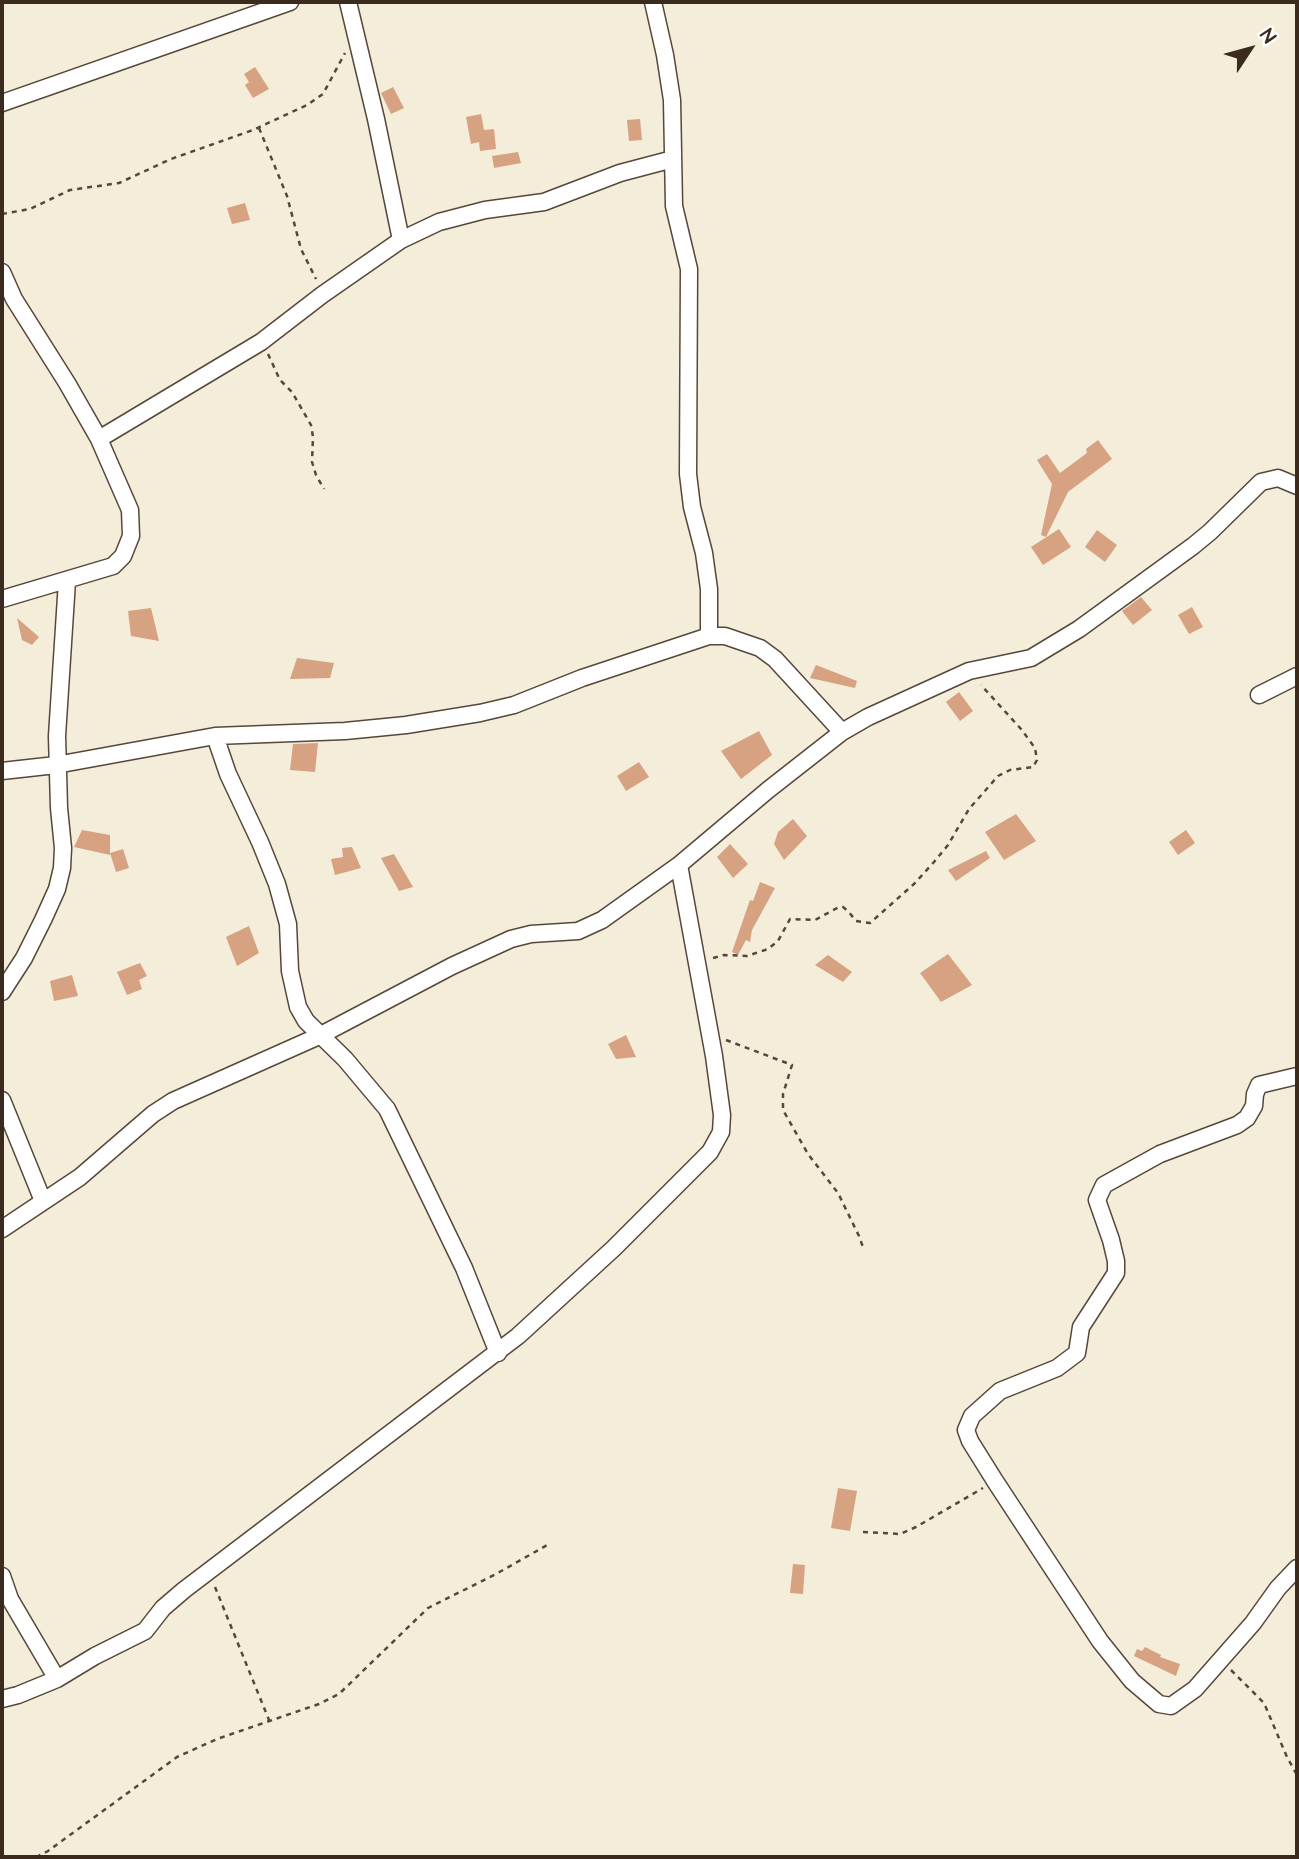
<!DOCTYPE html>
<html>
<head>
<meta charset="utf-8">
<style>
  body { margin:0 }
  #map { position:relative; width:1299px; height:1859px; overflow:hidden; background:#f3edda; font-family:"Architects Daughter",sans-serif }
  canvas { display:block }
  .frame { position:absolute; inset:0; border:4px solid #3b2a1e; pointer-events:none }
  .north { position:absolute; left:1215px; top:14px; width:70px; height:70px; -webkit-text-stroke:5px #fff; paint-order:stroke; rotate:54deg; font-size:19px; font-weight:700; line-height:28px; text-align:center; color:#3b2a1e }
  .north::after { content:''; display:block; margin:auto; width:24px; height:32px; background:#3b2a1e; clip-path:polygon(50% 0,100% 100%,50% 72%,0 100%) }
</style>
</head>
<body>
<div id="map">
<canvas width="1299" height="1859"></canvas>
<div class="frame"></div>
<div class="north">N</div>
</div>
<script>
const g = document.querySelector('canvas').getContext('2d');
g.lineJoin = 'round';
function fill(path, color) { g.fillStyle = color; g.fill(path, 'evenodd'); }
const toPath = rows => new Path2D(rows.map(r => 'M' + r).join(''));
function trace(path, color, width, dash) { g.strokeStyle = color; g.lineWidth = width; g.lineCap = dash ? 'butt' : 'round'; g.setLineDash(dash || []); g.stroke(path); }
fill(toPath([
  [255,67,269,89,253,98,245,85,249,82,244,74],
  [393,87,404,108,391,114,381,93],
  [481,114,484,130,494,129,496,149,480,151,479,142,471,144,466,117],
  [640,119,642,140,629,141,627,120],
  [518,152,521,163,494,168,492,156],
  [245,203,250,220,232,224,227,208],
  [1098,440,1112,459,1068,492,1046,537,1041,535,1052,484,1037,460,1047,454,1060,473,1087,453,1086,449],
  [1059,529,1071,547,1043,565,1031,547],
  [1097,530,1117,545,1105,562,1085,547],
  [1141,597,1152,610,1133,625,1122,611],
  [1192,607,1203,627,1189,634,1178,615],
  [151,608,159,641,131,636,128,611],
  [17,618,39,637,32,645,22,640],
  [297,658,334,663,330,678,290,679],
  [816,665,857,681,855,688,810,678],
  [959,692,973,711,960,721,946,702],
  [759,731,772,755,741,779,721,751],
  [318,743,315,772,290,770,293,744],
  [639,762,649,777,626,791,617,776],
  [1016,814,1036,841,1004,860,985,832],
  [793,819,807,836,784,860,774,844,778,832],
  [82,830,110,835,110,855,74,847],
  [1186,830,1195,843,1178,855,1169,842],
  [730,844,748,864,733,878,717,857],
  [352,847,361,868,335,875,331,859,343,857,342,848],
  [123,849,129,868,116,872,110,853],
  [986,851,990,858,956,881,948,870],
  [394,854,413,887,399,891,381,858],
  [760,882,775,888,752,930,750,942,746,940,738,955,732,952,750,900,753,901],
  [249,926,259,953,237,966,226,937],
  [948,954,972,985,941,1002,920,973],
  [828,955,852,972,843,982,815,965],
  [140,963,147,976,139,980,142,989,127,995,117,972],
  [72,975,78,996,54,1001,50,981],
  [626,1035,636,1057,616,1059,608,1044],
  [838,1488,857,1491,850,1531,831,1528],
  [793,1564,805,1565,803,1594,790,1593],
  [1145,1647,1161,1655,1160,1657,1180,1664,1176,1676,1134,1656,1137,1649,1142,1651]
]), '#d7a281');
const street = toPath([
  [348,2,376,119,401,240],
  [653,2,665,55,672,100,674,206,689,269,688,474,692,507,704,553,709,589,709,636],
  [2,103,290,2],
  [2,272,14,299,67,383,99,439,130,510,131,536,123,556,113,566,2,599],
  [99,439,261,342,322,295,401,240,439,222,485,210,544,202,620,173,673,159],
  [1259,695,1297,676],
  [215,736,228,774,260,842,277,884,288,924,290,971,298,1007,306,1021,345,1059,387,1109,464,1268,498,1353],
  [2,771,56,765,215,736,345,731,406,725,480,713,514,705,582,678,709,636,725,636,760,648,775,659,842,732],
  [2,992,24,958,43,920,57,889,62,868,63,848,59,808,57,736,67,581],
  [1297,1076,1259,1085,1255,1094,1254,1106,1247,1118,1237,1125,1160,1154,1104,1185,1097,1200,1111,1240,1116,1261,1116,1273,1081,1327,1077,1353,1057,1368,1000,1391,972,1416,966,1430,970,1441,995,1481,1100,1641,1132,1681,1159,1704,1171,1706,1195,1689,1253,1623,1278,1588,1297,1568],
  [2,1100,43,1201],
  [2,1229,80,1177,153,1114,173,1101,319,1036,452,966,511,939,531,934,578,931,602,920,679,865,768,790,842,732,868,717,969,671,1031,658,1079,629,1193,546,1210,532,1261,482,1278,478,1297,486],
  [2,1576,10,1599,57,1679],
  [2,1699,18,1695,57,1679,95,1656,145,1631,163,1608,184,1590,518,1336,614,1248,710,1152,721,1132,722,1115,714,1056,679,865]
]);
trace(street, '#57473a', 19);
trace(toPath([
  [259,128,287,196,301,249,316,279],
  [2,214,30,209,70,190,119,183,171,159,253,130,307,105,323,94,345,53],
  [268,354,280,380,292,392,311,425,313,437,312,462,316,475,324,489],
  [713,958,724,955,747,956,768,949,778,941,790,919,815,920,839,907,843,907,848,911,856,921,870,923,914,884,934,862,948,845,969,809,998,776,1010,770,1033,767,1037,760,1035,748,1021,729,981,685],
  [726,1040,792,1065,783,1094,783,1110,808,1154,838,1193,859,1236,864,1250],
  [863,1532,900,1534,916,1527,983,1488],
  [215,1587,269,1720],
  [1231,1670,1264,1703,1287,1757,1297,1775],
  [36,1857,48,1851,177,1757,217,1739,319,1704,339,1694,428,1608,496,1574,549,1544]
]), '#57473a', 2.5, [5, 5]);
trace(street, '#fff', 16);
</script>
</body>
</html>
